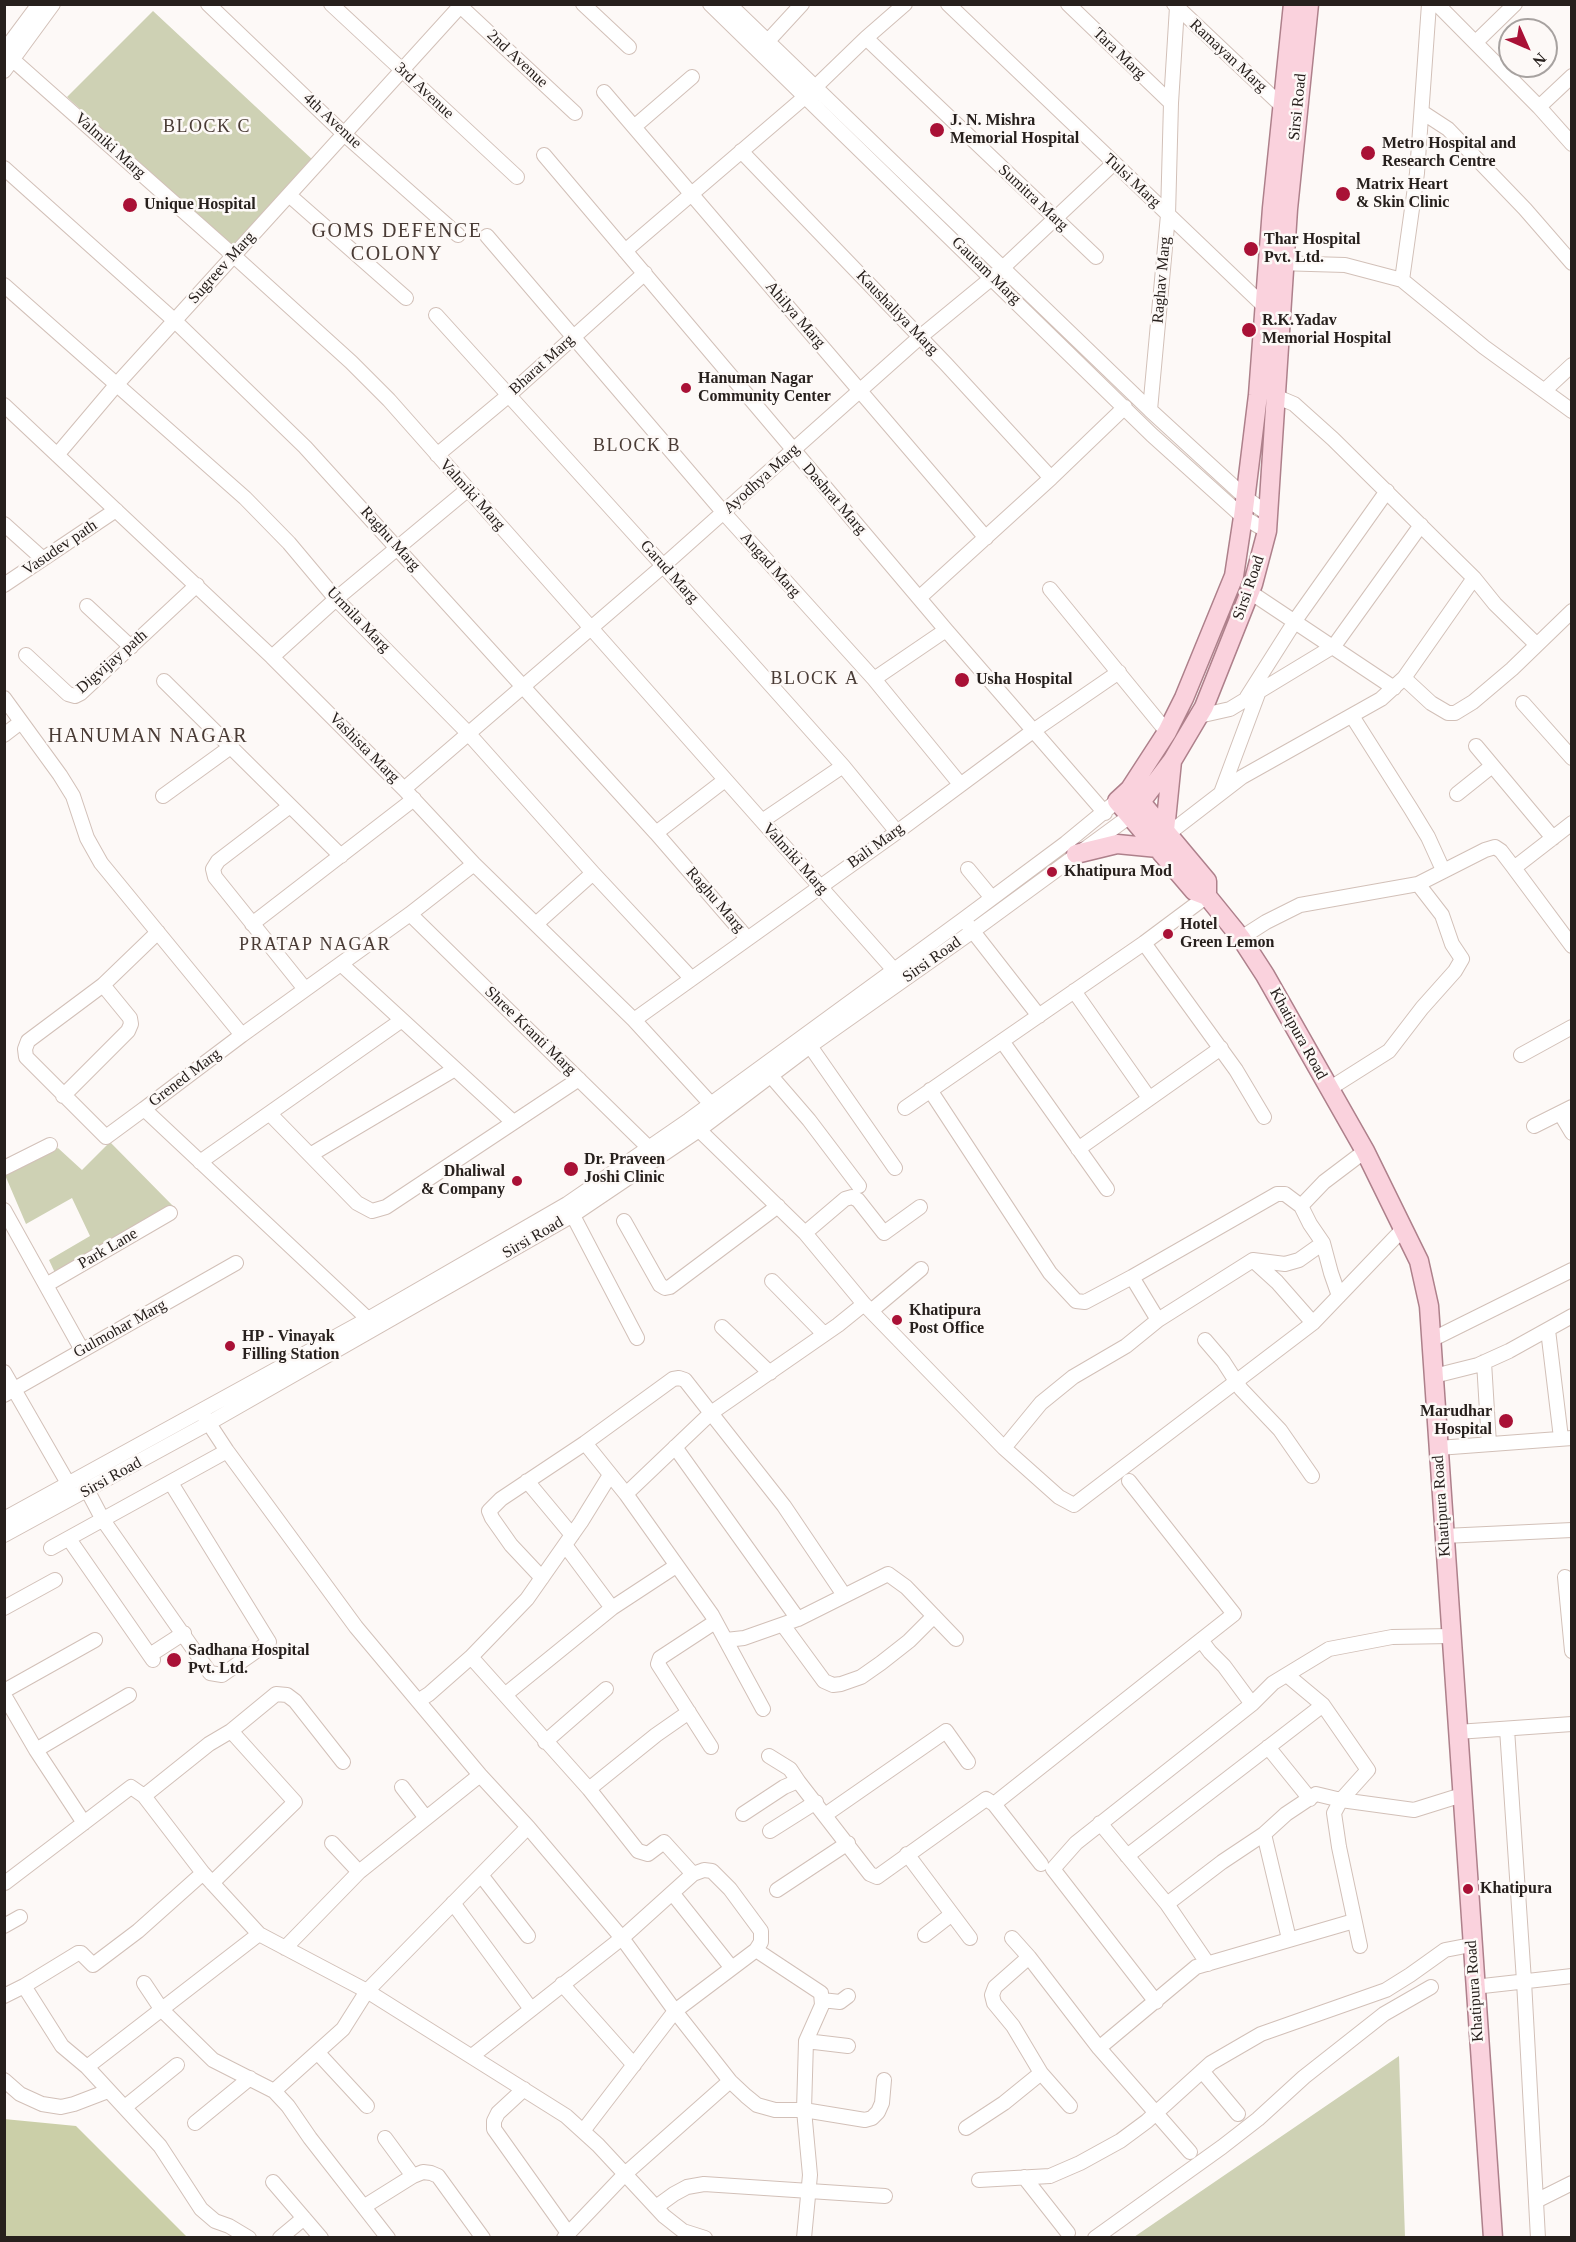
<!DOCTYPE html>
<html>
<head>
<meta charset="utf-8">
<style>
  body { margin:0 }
  #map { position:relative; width:1576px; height:2242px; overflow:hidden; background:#fdf9f7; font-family:Georgia,serif }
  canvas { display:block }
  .frame { position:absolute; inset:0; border:6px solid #27201d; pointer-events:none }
  .north { position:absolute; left:1498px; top:18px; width:60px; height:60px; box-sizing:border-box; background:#fdf9f7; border:2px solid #a7a2a0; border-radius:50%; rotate:135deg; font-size:16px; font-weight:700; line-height:24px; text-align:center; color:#27201d }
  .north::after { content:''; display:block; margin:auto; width:21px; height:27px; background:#a91136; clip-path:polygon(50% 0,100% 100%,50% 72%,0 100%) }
</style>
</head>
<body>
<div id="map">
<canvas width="1576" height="2242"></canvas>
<div class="frame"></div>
<div class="north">N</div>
</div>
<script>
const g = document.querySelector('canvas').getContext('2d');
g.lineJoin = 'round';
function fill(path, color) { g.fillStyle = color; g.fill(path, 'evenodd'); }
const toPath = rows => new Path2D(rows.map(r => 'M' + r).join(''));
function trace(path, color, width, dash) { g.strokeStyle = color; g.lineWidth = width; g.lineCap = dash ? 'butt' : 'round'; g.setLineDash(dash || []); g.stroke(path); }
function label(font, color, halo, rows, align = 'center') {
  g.font = font + ' Georgia,serif'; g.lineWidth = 5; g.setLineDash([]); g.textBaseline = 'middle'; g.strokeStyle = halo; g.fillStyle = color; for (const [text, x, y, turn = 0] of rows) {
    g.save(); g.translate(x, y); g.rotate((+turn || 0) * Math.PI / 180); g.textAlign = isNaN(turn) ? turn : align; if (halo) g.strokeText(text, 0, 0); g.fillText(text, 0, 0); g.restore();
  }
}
fill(toPath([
  [153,11,314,161,232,248,67,97],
  [110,1142,175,1208,56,1275,49,1260,90,1236,72,1198,26,1224,5,1175,58,1148,82,1170],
  [1399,2056,1405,2237,1134,2237]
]), '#ced1b4');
fill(toPath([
  [4,2119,76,2126,187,2237,5,2237]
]), '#cbcfa8');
const minor = toPath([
  [208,4,344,134,458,235],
  [331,4,517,177],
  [458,4,575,113],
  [583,4,629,47],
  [710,4,1152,435,1243,517,1267,531],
  [729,4,1150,410,1246,498,1268,514],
  [948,4,1265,307],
  [1068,4,1171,103],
  [1174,4,1283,107],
  [1437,4,1539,107,1572,144],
  [866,38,1096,257],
  [767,42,802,4],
  [1476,42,1515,4],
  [4,51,39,4],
  [4,52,234,256,351,362,389,400,894,970],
  [4,71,53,4],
  [604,92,986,538],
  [1539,107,1572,76],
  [1422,112,1448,129,1525,209,1572,263],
  [634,127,692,77],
  [741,151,946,364,1051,478],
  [544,155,946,630,1105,813],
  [4,168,175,321,305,447,656,833,747,938],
  [289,195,406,298],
  [487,236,724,513,874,679,960,784],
  [625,251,806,96,866,38,905,4],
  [1277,263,1345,265,1402,280,1484,347,1572,411],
  [1402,280,1417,173,1429,4],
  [4,285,245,498,289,543,336,599,468,733,593,873,691,978],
  [436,315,735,645,843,766,897,832],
  [1545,390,1572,365],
  [1275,396,1294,404,1333,439,1474,578,1495,604,1536,644],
  [4,405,272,657,404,789,474,864,634,1020,711,1104],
  [1150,410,1168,215,1171,103,1177,7],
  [57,455,117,384,462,4],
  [437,455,509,395,645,273],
  [4,524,43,559],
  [4,585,116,510],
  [1050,589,1167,732],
  [1250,592,1394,688],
  [919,598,1051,478,1125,407],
  [87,606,131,647],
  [26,655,68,694,75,696,81,693,197,585],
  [272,657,336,599,467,490],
  [1404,678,1431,703,1448,713,1455,713,1473,702,1512,669,1572,611],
  [874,679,946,630],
  [164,681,341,856],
  [1247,697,1299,615,1387,491],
  [4,698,60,775,73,796,87,838,101,863,242,1035],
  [1523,703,1572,758],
  [1199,716,1230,709,1334,646,1421,525],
  [1352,716,1411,809,1428,837,1443,870],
  [4,735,21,722],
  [1476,746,1553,838],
  [404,789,663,566,920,337,993,277,1113,164],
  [1221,793,1259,691],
  [1457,794,1492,766],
  [163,796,232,746],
  [290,806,218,861,213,869,215,877,305,989],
  [762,821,843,766],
  [656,833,725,780],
  [1168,834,1242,777,1381,699,1404,678,1474,578],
  [1514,868,1572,946],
  [968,869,992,898],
  [410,914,649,1148],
  [252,924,414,799],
  [536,924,593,873],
  [968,925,1039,1016],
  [1241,938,1266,922,1300,905,1418,884,1485,850,1495,847,1501,851,1514,868,1572,823],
  [1144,943,1236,1070,1264,1117],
  [341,964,402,1020],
  [1074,991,1149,1098],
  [634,1020,897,832,1033,731,1119,672],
  [1002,1041,1107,1189],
  [810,1046,895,1168],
  [1521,1055,1572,1027],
  [771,1076,809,1120,859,1186],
  [1329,1089,1389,1051,1422,1008,1455,971,1462,959,1452,944,1442,915,1418,884],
  [930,1090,1050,1273,1076,1301,1085,1302,1132,1277,1277,1194,1285,1194,1301,1206,1324,1182,1365,1151],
  [63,1096,128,1031,131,1024,130,1018,103,985],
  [1572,1107,1560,1113,1572,1133],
  [905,1108,1144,943,1207,896],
  [144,1109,106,1137,26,1057,25,1049,28,1041,103,985,158,932],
  [270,1114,357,1203,372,1211,386,1207,579,1079],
  [693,1124,805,1233,864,1304,1004,1448,1059,1497,1074,1505,1313,1323,1404,1228],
  [1534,1126,1560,1113],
  [1078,1149,1221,1048],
  [310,1155,455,1069],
  [200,1162,402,1020,513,1122],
  [4,1168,50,1145],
  [1301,1206,1310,1224,1323,1243,1331,1273,1339,1296],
  [569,1208,637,1338],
  [4,1210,82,1350],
  [624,1221,660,1285,665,1288,670,1287,778,1206],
  [805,1233,845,1199,852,1197,858,1200,884,1233,920,1207],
  [1255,1262,1277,1282,1313,1323],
  [1132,1277,1158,1320],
  [772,1281,824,1334],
  [46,1285,170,1213],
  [871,1311,921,1269],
  [368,1319,144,1109,242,1035,410,914,474,864],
  [722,1327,770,1373],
  [1548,1330,1561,1438],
  [1205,1340,1223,1361,1241,1389,1280,1430,1312,1476],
  [1431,1340,1572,1270],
  [1484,1362,1489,1444],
  [4,1372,69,1485],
  [1434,1376,1478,1365,1509,1351,1572,1316],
  [4,1395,236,1263],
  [204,1416,227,1451,356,1627,480,1775,528,1827,622,1938,675,2011,730,2081,746,2096,757,2105,775,2110,804,2110,865,2120,872,2118,878,2112,882,2103,884,2080],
  [585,1443,626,1494,712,1615,763,1709],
  [675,1447,798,1619],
  [1004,1448,1041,1403,1073,1377,1126,1346,1158,1320,1253,1260,1285,1264,1299,1260,1323,1243],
  [1438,1448,1572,1438],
  [527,1481,572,1535],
  [1129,1481,1234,1614,1201,1640],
  [84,1484,103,1520,210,1673,222,1675,269,1642,171,1483],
  [626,1494,711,1413,838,1325,864,1304],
  [4,1519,368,1319,567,1204,689,1120,964,919,1066,843,1117,801],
  [4,1535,209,1423,573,1215,699,1130,810,1046,973,931,1130,816],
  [1444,1536,1572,1530],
  [69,1539,153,1660],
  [565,1545,612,1608],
  [51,1548,227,1451],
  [1565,1577,1572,1651],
  [542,1578,511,1545,492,1518,489,1511,501,1499,585,1443,673,1379,679,1378,685,1380,784,1506,844,1595],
  [4,1608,55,1580],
  [783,1625,824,1681,833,1685,841,1684,861,1677,881,1663,909,1641,934,1616],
  [726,1640,744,1638,798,1619,888,1574,906,1587,956,1639],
  [150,1655,184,1633],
  [471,1657,589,1789,638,1851,648,1854,664,1842,693,1874],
  [1287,1675,1323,1705,1368,1770,1341,1800,1334,1813,1339,1847,1360,1946],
  [4,1691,95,1640],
  [506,1694,612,1608,676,1566],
  [4,1695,36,1750,84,1823],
  [418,1701,429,1694,471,1657,527,1599,581,1522,610,1475],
  [1507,1729,1524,1981,1538,2238],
  [231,1731,276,1694,287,1695,295,1701,343,1762],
  [1457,1732,1572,1724],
  [545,1742,606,1689],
  [711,1747,658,1664,660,1658,715,1622],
  [1268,1747,1310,1799],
  [36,1750,129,1695],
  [769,1756,790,1769,798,1781],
  [402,1787,426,1818],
  [589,1789,656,1735,689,1712],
  [144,1796,209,1744,231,1731,295,1802,212,1883],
  [994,1804,1041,1864],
  [743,1814,784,1787,798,1781,870,1874,877,1877,986,1799,994,1804,1201,1640,1210,1652,1224,1666,1252,1704],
  [825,1815,946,1731,968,1762],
  [1100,1823,1167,1904,1208,1964],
  [770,1831,816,1802],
  [1264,1834,1289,1939],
  [332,1843,359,1872],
  [907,1854,970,1938],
  [1127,1856,1323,1705],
  [481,1875,528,1936],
  [5,1883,131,1787,144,1796,203,1873,259,1934,367,1991,566,2116,598,2145,664,2216,683,2231,705,2238],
  [777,1890,848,1843],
  [673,1894,731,1967],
  [453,1903,531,2009],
  [1167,1904,1222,1862,1264,1834,1286,1814,1316,1794,1341,1800,1414,1810,1462,1795],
  [4,1926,20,1917],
  [925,1935,952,1914],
  [1012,1938,1029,1957],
  [285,1948,359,1872,480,1775],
  [756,1950,821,1993,822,2005,806,2041,848,2046],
  [144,1983,162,2010,213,2060,274,2091,288,2106,310,2138,388,2238],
  [562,1984,634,2065],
  [24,1986,78,1953,81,1953,93,1965,138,1931,203,1873],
  [1474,1987,1572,1976],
  [4,1996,24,1986,62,2046,87,2067,160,2146,201,2209,215,2221,229,2226,249,2238],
  [822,2000,840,2002,848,1996],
  [1156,2002,1053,1869,1076,1843,1252,1704,1273,1683,1329,1649,1392,1637,1451,1636],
  [1099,2048,1196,1967,1354,1921],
  [318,2053,367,2106],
  [472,2056,622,1938,693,1874,704,1870,712,1871,730,1889,761,1931,761,1942,756,1950,675,2011,583,2131],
  [87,2067,259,1934],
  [1202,2071,1238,2114],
  [4,2080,20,2094,42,2104,61,2107,74,2104,108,2091],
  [524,2089,498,2113,494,2121,494,2129,568,2233],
  [274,2091,343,2029,367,1991,528,1827],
  [1070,2106,1041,2073,1013,2026,994,2003,992,1995,995,1987,1029,1957,1099,2048,1190,2152],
  [125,2107,177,2065],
  [195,2123,250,2078],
  [966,2128,1004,2103,1041,2073],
  [385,2138,413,2176],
  [1024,2177,1068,2233],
  [979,2180,1050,2176,1080,2163,1120,2141,1147,2121,1211,2063,1261,2034,1386,1990,1410,1975,1445,1950,1471,1945],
  [273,2182,321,2238],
  [1536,2201,1572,2183],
  [365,2206,413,2176,423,2172,431,2173,438,2176,483,2238],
  [656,2207,674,2194,687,2187,704,2184,885,2196],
  [280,2238,304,2218],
  [564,2238,625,2174,730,2081],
  [804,2238,810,2175,804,2110,806,2041],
  [1095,2238,1222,2147,1258,2119,1304,2077,1384,2014,1431,1987]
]);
const major = toPath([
  [1130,789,1207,881,1207,896,1241,938,1265,975,1365,1151,1419,1261,1429,1306,1493,2238],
  [1134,811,1172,761,1204,707,1253,584,1267,531,1288,209,1309,4],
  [1165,830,1172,761],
  [1076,854,1117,844,1158,848],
  [1207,896,1194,891,1117,801,1130,789,1167,732,1184,698,1234,576,1243,517,1258,395,1272,208,1293,4]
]);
trace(minor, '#d2c0b8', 16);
trace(major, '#ae808b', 21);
trace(minor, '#fff', 14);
trace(major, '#fad2dd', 18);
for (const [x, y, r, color] of [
  [937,130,8,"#a91136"],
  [1368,153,8,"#a91136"],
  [1343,194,8,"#a91136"],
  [130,205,8,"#a91136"],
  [1251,249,8,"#a91136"],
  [1249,330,8,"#a91136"],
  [686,388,6,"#a91136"],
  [962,680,8,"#a91136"],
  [1052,872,6,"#a91136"],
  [1168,934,6,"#a91136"],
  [571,1169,8,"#a91136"],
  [517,1181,6,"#a91136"],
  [897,1320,6,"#a91136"],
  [230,1346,6,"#a91136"],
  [1506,1421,8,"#a91136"],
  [174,1660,8,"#a91136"],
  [1468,1889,6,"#a91136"]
]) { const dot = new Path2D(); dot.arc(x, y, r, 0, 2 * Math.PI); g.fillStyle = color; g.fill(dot); trace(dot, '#fdf9f7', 2); }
label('16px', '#27201d', '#fdf9f7', [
  ["Tara Marg",1119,54,44],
  ["Ramayan Marg",1228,56,43],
  ["2nd Avenue",517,59,43],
  ["3rd Avenue",424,91,43],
  ["Sirsi Road",1298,107,-84],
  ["4th Avenue",332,121,43],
  ["Valmiki Marg",110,146,42],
  ["Tulsi Marg",1132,181,43],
  ["Sumitra Marg",1033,198,43],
  ["Sugreev Marg",222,268,-48],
  ["Gautam Marg",986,271,44],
  ["Raghav Marg",1162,280,-85],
  ["Kaushaliya Marg",897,313,46],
  ["Ahilya Marg",795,315,49],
  ["Bharat Marg",542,365,-42],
  ["Ayodhya Marg",762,479,-42],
  ["Valmiki Marg",472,495,48],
  ["Dashrat Marg",834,499,49],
  ["Raghu Marg",390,539,48],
  ["Vasudev path",60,548,-34],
  ["Angad Marg",770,565,48],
  ["Garud Marg",669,572,48],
  ["Sirsi Road",1249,588,-71],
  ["Urmila Marg",358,620,46],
  ["Digvijay path",112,662,-41],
  ["Vashista Marg",364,748,45],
  ["Bali Marg",876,846,-36],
  ["Valmiki Marg",795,859,48],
  ["Raghu Marg",715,900,49],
  ["Sirsi Road",932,960,-35],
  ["Shree Kranti Marg",530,1031,44],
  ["Khatipura Road",1298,1034,61],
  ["Grened Marg",185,1078,-37],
  ["Sirsi Road",533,1238,-30],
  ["Park Lane",108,1249,-30],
  ["Gulmohar Marg",120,1329,-29],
  ["Sirsi Road",111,1478,-29],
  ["Khatipura Road",1442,1506,-94],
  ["Khatipura Road",1475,1991,-94]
]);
label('bold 16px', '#27201d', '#fdf9f7', [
  ["J. N. Mishra",950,121],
  ["Memorial Hospital",950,139],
  ["Metro Hospital and",1382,144],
  ["Research Centre",1382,162],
  ["Matrix Heart",1356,185],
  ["& Skin Clinic",1356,203],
  ["Unique Hospital",144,205],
  ["Thar Hospital",1264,240],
  ["Pvt. Ltd.",1264,258],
  ["R.K.Yadav",1262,321],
  ["Memorial Hospital",1262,339],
  ["Hanuman Nagar",698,379],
  ["Community Center",698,397],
  ["Usha Hospital",976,680],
  ["Khatipura Mod",1064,872],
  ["Hotel",1180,925],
  ["Green Lemon",1180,943],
  ["Dr. Praveen",584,1160],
  ["Joshi Clinic",584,1178],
  ["Dhaliwal",505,1172,"right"],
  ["& Company",505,1190,"right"],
  ["Khatipura",909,1311],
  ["Post Office",909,1329],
  ["HP - Vinayak",242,1337],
  ["Filling Station",242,1355],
  ["Marudhar",1492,1412,"right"],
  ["Hospital",1492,1430,"right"],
  ["Sadhana Hospital",188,1651],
  ["Pvt. Ltd.",188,1669],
  ["Khatipura",1480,1889]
], 'left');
g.letterSpacing = '1.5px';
label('18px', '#493b35', '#fdf9f7', [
  ["BLOCK C",207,127],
  ["BLOCK B",637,446],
  ["BLOCK A",815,679],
  ["PRATAP NAGAR",315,945]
]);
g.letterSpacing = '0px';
g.letterSpacing = '1.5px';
label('20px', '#493b35', '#fdf9f7', [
  ["GOMS DEFENCE",397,232],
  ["COLONY",397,255],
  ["HANUMAN NAGAR",148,737]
]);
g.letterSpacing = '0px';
</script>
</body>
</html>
